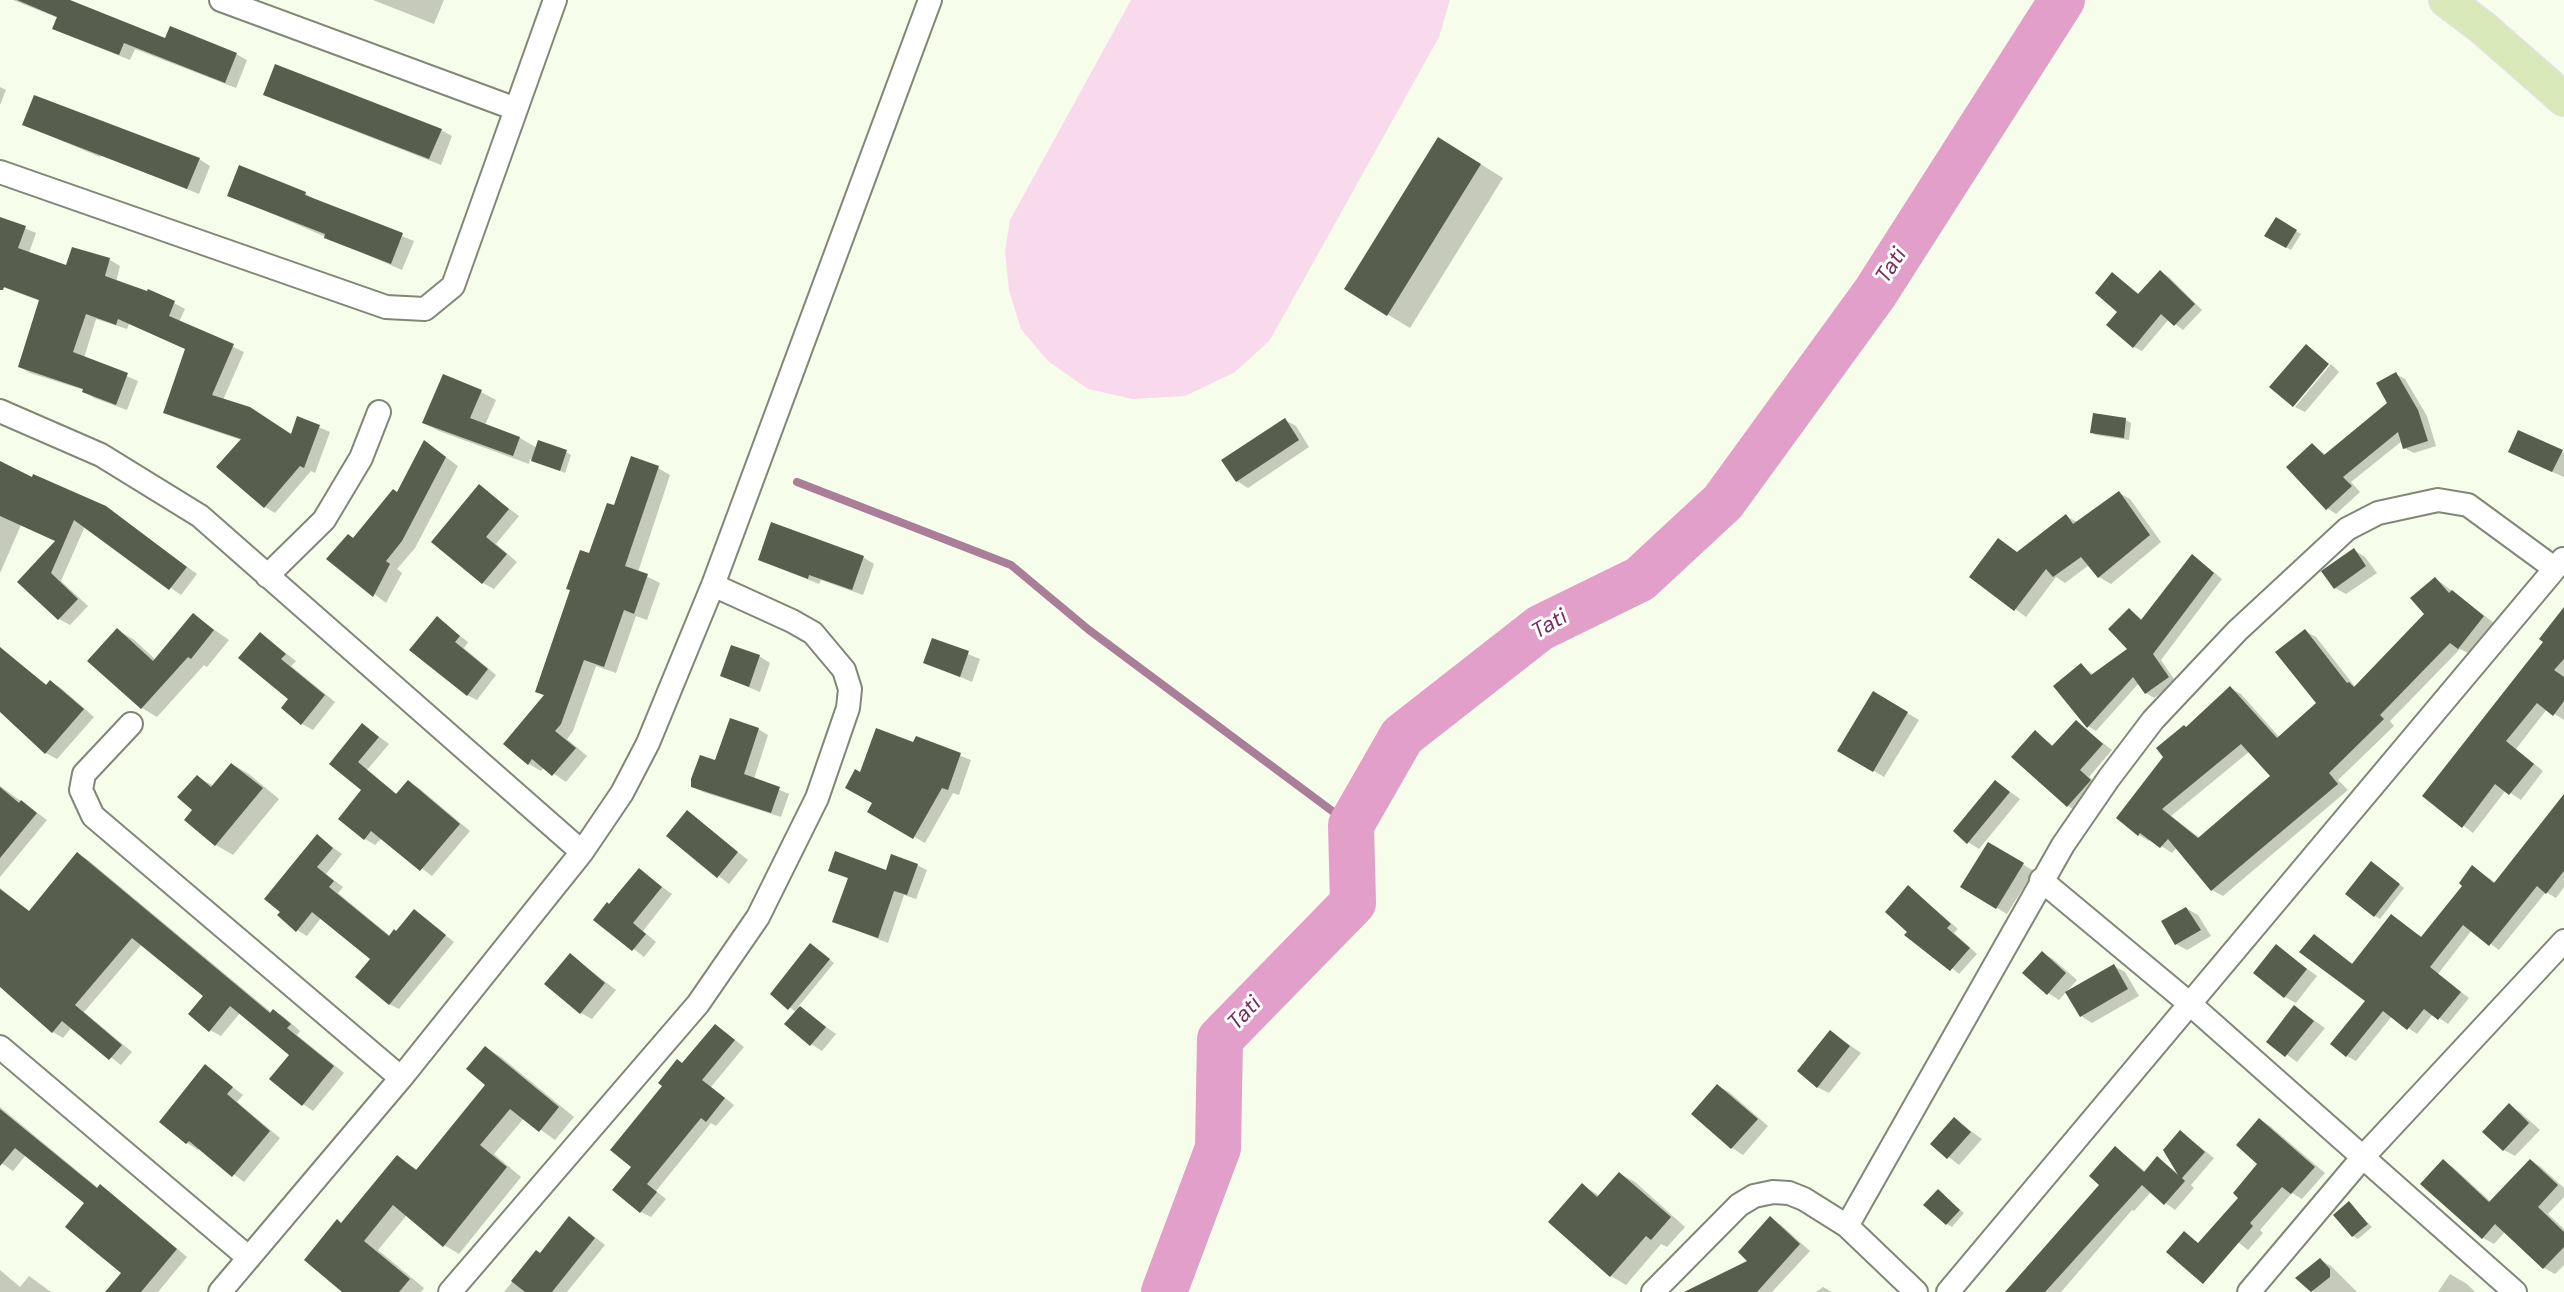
<!DOCTYPE html>
<html>
<head>
<meta charset="utf-8">
<style>
  body { margin:0 }
  canvas { display:block; background:#f6fdea }
</style>
</head>
<body>
<canvas width="2564" height="1292"></canvas>
<script>
const g = document.querySelector('canvas').getContext('2d');
g.lineJoin = 'round';
function fill(path, color) { g.fillStyle = color; g.fill(path, 'evenodd'); }
const toPath = rows => new Path2D(rows.map(r => 'M' + r).join(''));
function trace(path, color, width, dash) { g.strokeStyle = color; g.lineWidth = width; g.lineCap = dash ? 'butt' : 'round'; g.setLineDash(dash || []); g.stroke(path); }
function label(font, color, halo, rows, align = 'center') {
  g.font = font + ' "DM Sans",sans-serif'; g.lineWidth = 6; g.setLineDash([]); g.textBaseline = 'middle'; g.strokeStyle = halo; g.fillStyle = color; for (const [text, x, y, turn = 0] of rows) {
    g.save(); g.translate(x, y); g.rotate((+turn || 0) * Math.PI / 180); g.textAlign = isNaN(turn) ? turn : align; if (halo) g.strokeText(text, 0, 0); g.fillText(text, 0, 0); g.restore();
  }
}
fill(toPath([
  [1131,0,1450,0,1439,37,1270,340,1235,372,1185,396,1133,399,1088,389,1048,361,1021,329,1009,290,1005,252,1010,220]
]), '#f9d9ec');
fill(toPath([
  [13,0,66,0,166,40,236,54,247,60,236,88,135,49,130,60,65,34,54,28,58,18],
  [373,0,444,0,434,24],
  [0,87,6,90,0,105],
  [265,94,441,130,452,136,441,165,276,100],
  [24,125,199,159,210,166,199,194,101,155,100,157],
  [1461,152,1503,178,1410,328,1346,289],
  [305,193,316,201,414,241,402,270,229,195],
  [0,218,36,233,29,253,67,266,73,248,110,260,120,266,116,282,148,293,149,291,174,303,185,309,179,322,244,352,223,400,292,436,298,418,330,432,315,473,311,471,275,513,265,507,241,440,176,418,165,412,186,349,129,324,127,329,96,319,84,358,138,381,127,410,94,398,84,390,30,373,20,367,40,301,0,286],
  [2276,219,2301,234,2291,250,2266,235],
  [2160,272,2169,277,2202,310,2183,330,2169,319,2142,351,2134,347,2113,274,2139,294],
  [2331,364,2339,372,2305,412,2295,407],
  [2396,374,2405,379,2427,416,2436,446,2414,453,2404,448,2402,441,2351,482,2360,492,2336,514,2327,508,2313,445,2326,455,2389,403],
  [481,392,496,400,485,425,520,438,537,448,566,452,571,455,565,473,530,459,529,464,439,431,424,423],
  [2094,415,2126,420,2131,423,2129,440,2096,435,2091,432],
  [1285,420,1296,426,1309,447,1248,488,1237,481],
  [2519,432,2564,453,2564,477,2521,458],
  [425,442,458,466,415,548,397,569,402,573,386,603,328,559,354,539,398,494],
  [0,463,33,479,105,507,197,574,181,595,85,526,61,581,88,606,70,625,59,619,19,582,57,541,21,525,0,573],
  [658,468,670,475,638,572,660,583,647,620,636,616,616,673,596,666,573,731,567,739,587,756,566,782,544,767,541,771,529,764,545,696,537,691,590,555,614,507],
  [479,486,519,516,496,544,517,562,494,589,483,583],
  [2119,493,2130,499,2161,542,2111,584,2099,577,2089,565,2065,583,2056,577,2026,617,1971,577,2018,553,2066,516,2077,522],
  [2354,550,2365,557,2377,573,2346,594,2335,588],
  [2193,555,2222,579,2161,660,2176,682,2154,698,2146,693,2139,683,2096,731,2088,726,2081,665,2094,675,2130,649,2130,610,2143,620],
  [863,557,874,564,863,595,821,580,819,584,759,560],
  [2435,578,2494,623,2470,654,2460,649,2390,721,2394,726,2338,780,2348,790,2223,896,2212,890,2177,847,2172,853,2151,839,2149,841,2139,835,2186,728,2230,688,2241,694,2280,738,2318,703,2305,631,2316,637,2356,688,2426,614],
  [2250,751,2273,777,2200,838,2171,816],
  [193,615,229,640,207,667,204,665,157,717,142,708,117,630,133,639,156,660],
  [437,618,468,642,464,648,496,675,477,700,467,695],
  [260,634,296,661,291,666,335,702,313,730,302,724],
  [2564,638,2564,720,2547,709,2516,749,2543,771,2521,800,2506,790,2473,833,2424,796],
  [933,640,980,659,972,682,925,662],
  [8,655,47,685,50,682,61,688,94,717,57,759,46,753,0,710,0,664],
  [759,656,770,663,760,692,722,676],
  [1874,693,1919,720,1884,777,1839,750],
  [2076,722,2112,750,2089,777,2100,787,2078,812,2068,806,2013,757,2035,732,2054,746],
  [363,725,389,744,367,770,398,795,408,782,419,788,470,831,432,876,382,838,375,845,365,839,363,790,331,764],
  [758,729,768,735,754,779,789,794,781,817,703,792,692,786,716,762],
  [916,738,971,760,959,795,953,793,925,843,869,811,874,803,861,774,914,744],
  [232,764,249,774,279,799,233,855,216,845,186,820,194,810,197,777,214,786],
  [1995,781,2020,799,1979,849,1968,842],
  [0,786,47,820,0,877],
  [2564,807,2564,887,2556,898,2546,892,2499,950,2472,930,2438,974,2469,998,2448,1024,2433,1014,2417,1034,2392,1016,2356,1061,2347,1056,2367,1001,2314,935,2353,964,2391,916,2423,938,2464,886,2473,867,2496,883],
  [687,812,748,860,729,884,668,836],
  [317,836,342,854,326,874,343,887,338,893,390,936,397,933,415,911,454,942,399,1009,389,1004,372,959,321,918,307,936,297,930],
  [1989,844,2034,871,2007,914,1962,887],
  [78,854,88,860,272,1013,274,1011,284,1017,300,1031,297,1035,344,1073,313,1111,303,1104,291,1055,240,1013,221,1036,210,1030,205,996,142,944,84,1012,132,1052,121,1065,72,1027,63,1038,53,1032,0,985,0,888,30,912],
  [917,865,927,870,916,899,904,895,888,943,834,921,849,879,830,870,886,872],
  [2376,866,2404,888,2380,919,2375,916],
  [639,870,672,894,643,931,656,942,644,957,595,919,610,906],
  [1909,887,1958,929,1954,933,1977,954,1959,974,1909,931],
  [2186,908,2198,915,2211,936,2187,950,2176,944],
  [2276,946,2317,976,2296,1003,2285,997],
  [816,948,834,963,798,1007,836,1034,822,1051,811,1044,796,1012,772,994],
  [2042,953,2053,959,2077,980,2059,1000,2048,993],
  [570,955,616,990,592,1019,581,1013],
  [2114,966,2125,972,2139,996,2092,1023,2081,1016],
  [2295,1007,2325,1028,2297,1062,2268,1041],
  [716,1025,744,1047,711,1087,734,1105,716,1126,711,1123,656,1191,666,1199,651,1217,641,1212,633,1167,665,1086],
  [1831,1032,1861,1053,1829,1093,1817,1087],
  [486,1048,501,1057,574,1117,555,1140,524,1118,494,1154,521,1177,459,1254,444,1245,407,1215,378,1250,424,1288,421,1292,344,1292,342,1224,397,1157,418,1170,487,1085],
  [205,1066,243,1095,237,1102,280,1138,244,1182,199,1148,198,1150,187,1143],
  [1718,1086,1729,1092,1768,1126,1743,1155,1732,1148,1693,1114],
  [2509,1105,2520,1112,2540,1130,2515,1156,2504,1150],
  [0,1107,98,1188,100,1186,111,1193,187,1257,158,1292,107,1292,123,1273,86,1203,26,1155,13,1171,0,1162],
  [1954,1119,1982,1139,1959,1165,1932,1144],
  [2260,1120,2270,1126,2325,1173,2302,1199,2292,1193,2260,1230,2263,1233,2248,1250,2216,1225,2240,1198,2260,1164],
  [2181,1132,2214,1158,2191,1185,2194,1188,2175,1210,2151,1192,2134,1211,2132,1210,2061,1292,2005,1292,2101,1185,2116,1148,2146,1172,2158,1158,2177,1173],
  [2530,1160,2541,1167,2564,1188,2564,1197,2548,1214,2564,1229,2564,1265,2555,1274,2544,1268,2505,1232,2494,1244,2483,1238,2443,1161,2454,1168,2491,1202],
  [1620,1174,1635,1182,1685,1227,1667,1247,1661,1244,1626,1285,1611,1276,1550,1222,1582,1185,1600,1196],
  [1938,1191,1964,1213,1952,1227,1947,1224],
  [2349,1203,2372,1227,2358,1239,2353,1236],
  [570,1218,605,1245,567,1292,504,1292,536,1252,540,1255],
  [1770,1218,1781,1225,1810,1251,1772,1292,1705,1292,1750,1261],
  [2320,1260,2331,1266,2357,1292,2314,1292,2298,1278],
  [0,1270,20,1287,29,1276,51,1292,0,1292],
  [2450,1274,2467,1284,2475,1292,2438,1292],
  [1823,1287,1832,1292,1816,1292]
]), '#0003');
trace(toPath([
  [797,482,1011,565,1089,630,1351,825]
]), '#aa7d98', 8);
trace(toPath([
  [1164,1292,1218,1148,1220,1039,1353,903,1351,825,1402,736,1540,628,1640,579,1723,502,1875,293,2062,0]
]), '#e19fc9', 46);
fill(toPath([
  [17,0,70,0,165,38,170,26,237,53,225,83,124,43,119,55,52,29,57,17],
  [275,64,442,129,429,159,263,95],
  [34,95,200,158,187,189,22,125],
  [1438,137,1481,164,1387,316,1344,289],
  [239,165,306,192,305,195,403,233,391,264,324,238,325,234,227,196],
  [0,217,26,226,18,248,66,265,72,247,110,258,105,276,147,291,148,289,175,301,169,316,234,344,212,395,250,407,291,434,297,416,320,425,304,468,300,466,264,508,216,467,241,439,163,413,185,349,118,319,116,325,86,314,73,352,128,373,116,405,82,392,83,389,18,367,39,300,4,287,3,290,0,290],
  [2276,217,2297,230,2286,248,2264,236],
  [2160,270,2195,304,2174,326,2161,314,2133,348,2106,325,2117,312,2095,293,2112,272,2138,294],
  [2306,344,2329,364,2293,407,2269,387],
  [2396,372,2418,410,2428,441,2403,449,2398,432,2343,477,2352,486,2326,510,2286,467,2312,443,2324,455,2387,403,2376,383],
  [443,374,482,390,470,418,520,437,513,456,422,423],
  [2093,413,2126,418,2124,438,2090,433],
  [1285,418,1299,440,1236,482,1221,460],
  [2518,430,2563,450,2552,472,2508,452],
  [424,440,446,457,402,541,386,561,390,564,373,597,326,559,348,534,353,538,393,489,397,492],
  [538,440,567,450,560,471,531,461],
  [631,456,659,466,625,566,648,574,634,614,624,610,604,667,584,660,561,724,555,731,576,748,552,776,532,759,528,765,503,744,544,695,535,692,570,590,566,589,580,550,589,553,607,503,614,505],
  [0,461,32,477,33,474,106,506,187,567,169,590,74,520,51,573,78,599,58,620,17,582,55,541,0,516],
  [479,484,509,509,486,537,507,554,482,584,431,542],
  [2119,491,2150,535,2098,578,2081,557,2053,577,2046,569,2014,611,1969,577,1998,538,2017,552,2066,514,2073,524],
  [771,522,864,556,852,590,809,575,808,579,758,560],
  [2354,548,2366,566,2334,589,2321,571],
  [2192,554,2214,573,2153,654,2169,677,2145,694,2133,677,2087,728,2053,686,2081,663,2091,675,2127,649,2108,629,2129,608,2141,620],
  [2435,577,2449,593,2452,590,2484,616,2458,649,2450,643,2380,715,2384,719,2329,773,2338,784,2211,891,2168,839,2160,848,2140,833,2138,836,2116,818,2163,757,2156,748,2184,725,2186,727,2230,686,2277,738,2316,703,2275,652,2305,629,2347,683,2349,682,2354,687,2424,614,2410,598],
  [2241,744,2270,776,2198,838,2162,809],
  [2564,607,2564,659,2554,670,2564,677,2564,701,2553,716,2537,703,2506,741,2534,764,2509,795,2495,784,2462,828,2422,796,2543,642,2539,639],
  [193,613,214,630,191,659,188,657,141,709,87,661,117,628,153,661],
  [437,616,460,636,455,642,488,669,467,696,409,650],
  [260,632,286,654,281,659,325,695,301,725,281,708,288,699,238,658],
  [932,638,969,651,960,677,923,663],
  [731,645,760,655,749,687,720,676],
  [0,647,46,685,50,680,84,709,45,754,0,712],
  [1873,691,1908,712,1873,772,1837,751],
  [730,718,759,728,744,774,780,787,771,813,691,787,691,779,700,755,715,760],
  [2076,720,2103,744,2080,770,2091,780,2067,807,2011,757,2035,730,2052,746],
  [362,723,379,737,358,762,396,794,408,780,460,824,420,871,371,831,364,840,338,819,361,790,329,764],
  [876,728,913,742,916,736,961,753,948,790,942,788,913,839,867,812,872,803,845,788,855,769,860,772],
  [231,763,263,788,215,846,184,820,192,810,177,797,197,775,211,787],
  [1995,780,2010,792,1967,844,1953,831],
  [0,787,19,803,21,800,37,813,0,858],
  [2564,794,2564,871,2546,894,2537,886,2489,946,2463,925,2430,967,2461,992,2438,1020,2424,1009,2407,1030,2383,1011,2346,1057,2330,1044,2365,1001,2299,952,2314,934,2352,964,2391,914,2421,937,2462,886,2459,883,2472,865,2494,883],
  [687,810,738,852,717,878,666,836],
  [317,834,333,848,317,867,334,881,329,887,389,936,394,929,396,931,414,909,446,935,389,1005,355,977,370,959,312,912,296,932,277,915,280,912,264,899],
  [1988,842,2024,863,1996,909,1960,887],
  [835,851,886,870,891,854,918,864,907,895,894,891,878,938,832,922,848,878,828,871],
  [77,852,270,1013,273,1009,291,1024,287,1028,334,1066,302,1106,269,1079,289,1055,230,1006,209,1032,188,1014,203,996,132,938,75,1005,122,1045,109,1060,62,1021,52,1033,0,987,0,889,29,911],
  [2371,861,2400,884,2374,917,2345,894],
  [639,868,662,887,633,923,646,934,632,951,593,920,607,902,609,904],
  [1908,885,1951,924,1947,928,1970,948,1950,971,1904,935,1907,932,1885,912],
  [2186,907,2201,930,2175,945,2161,921],
  [810,943,830,959,788,1010,770,994],
  [2276,944,2307,969,2284,998,2253,973],
  [2042,951,2066,973,2047,995,2022,973],
  [570,953,605,983,580,1014,544,984],
  [2114,964,2128,989,2080,1017,2065,992],
  [2294,1005,2314,1021,2285,1057,2266,1042],
  [800,1006,826,1027,810,1046,784,1024],
  [715,1024,735,1040,702,1080,725,1098,706,1122,701,1118,647,1184,657,1192,640,1213,612,1190,631,1167,610,1150,662,1086,658,1083,677,1059,682,1063],
  [1830,1030,1850,1046,1817,1088,1797,1071],
  [485,1046,559,1107,539,1132,510,1109,480,1145,507,1167,443,1247,393,1205,364,1241,410,1279,399,1292,342,1292,304,1260,337,1219,341,1223,397,1155,416,1170,485,1085,466,1069],
  [205,1064,233,1087,227,1094,270,1131,232,1177,189,1141,186,1144,159,1122],
  [1717,1084,1758,1119,1731,1149,1691,1114],
  [2509,1103,2529,1123,2503,1151,2482,1132],
  [0,1109,97,1188,100,1184,177,1249,141,1292,105,1292,121,1273,65,1227,84,1203,15,1148,0,1166],
  [1954,1117,1971,1132,1947,1159,1930,1144],
  [2259,1118,2315,1167,2291,1194,2282,1187,2250,1223,2253,1226,2203,1284,2166,1252,2184,1231,2198,1243,2238,1198,2233,1193,2257,1164,2236,1145],
  [2180,1130,2205,1152,2182,1178,2185,1181,2164,1205,2142,1185,2045,1292,2005,1292,2099,1185,2089,1176,2115,1146,2144,1172,2157,1156,2178,1175,2163,1150],
  [2443,1159,2489,1202,2530,1159,2558,1185,2538,1207,2564,1232,2564,1247,2543,1269,2495,1224,2482,1239,2420,1184],
  [1619,1172,1671,1217,1651,1240,1646,1236,1610,1277,1548,1222,1582,1183,1597,1197],
  [1938,1189,1960,1210,1946,1225,1923,1205],
  [2349,1201,2368,1224,2352,1237,2333,1215],
  [569,1216,595,1238,552,1292,525,1292,511,1281,536,1250,540,1253],
  [1770,1216,1800,1244,1757,1292,1684,1292,1747,1261,1738,1252],
  [2320,1258,2330,1269,2330,1277,2311,1292,2295,1278]
]), '#585e4e');
const minor = toPath([
  [221,0,516,109],
  [0,172,386,307,425,309,453,286,555,0],
  [0,411,101,455,200,516,582,852],
  [267,576,324,520,361,458,379,412],
  [131,724,84,774,81,790,93,816,401,1078],
  [2041,880,2190,1004,2515,1292],
  [0,1047,249,1258],
  [1847,1226,2063,845,2109,778,2153,720,2237,631,2347,529,2378,513,2438,500,2468,505,2554,568],
  [220,1292,401,1078,582,852,622,793,648,743,713,585,930,0],
  [450,1292,698,1004,758,917,817,798,848,708,850,689,844,670,813,633,792,621,713,585],
  [1653,1292,1739,1205,1754,1196,1773,1192,1789,1193,1804,1199,1847,1226,1916,1292],
  [1948,1292,2563,559],
  [2249,1292,2363,1157,2564,941]
]);
const primary = toPath([
  [2446,0,2483,28,2564,99]
]);
trace(minor, '#818776', 26);
trace(primary, '#e1e2e1', 36);
trace(minor, '#fff', 22);
trace(primary, '#d9e8b9', 33);
label('italic 22px', '#782c61', '#fff', [
  ["Tati",1892,266,-57],
  ["Tati",1550,625,-30],
  ["Tati",1245,1014,-46]
]);
</script>
</body>
</html>
